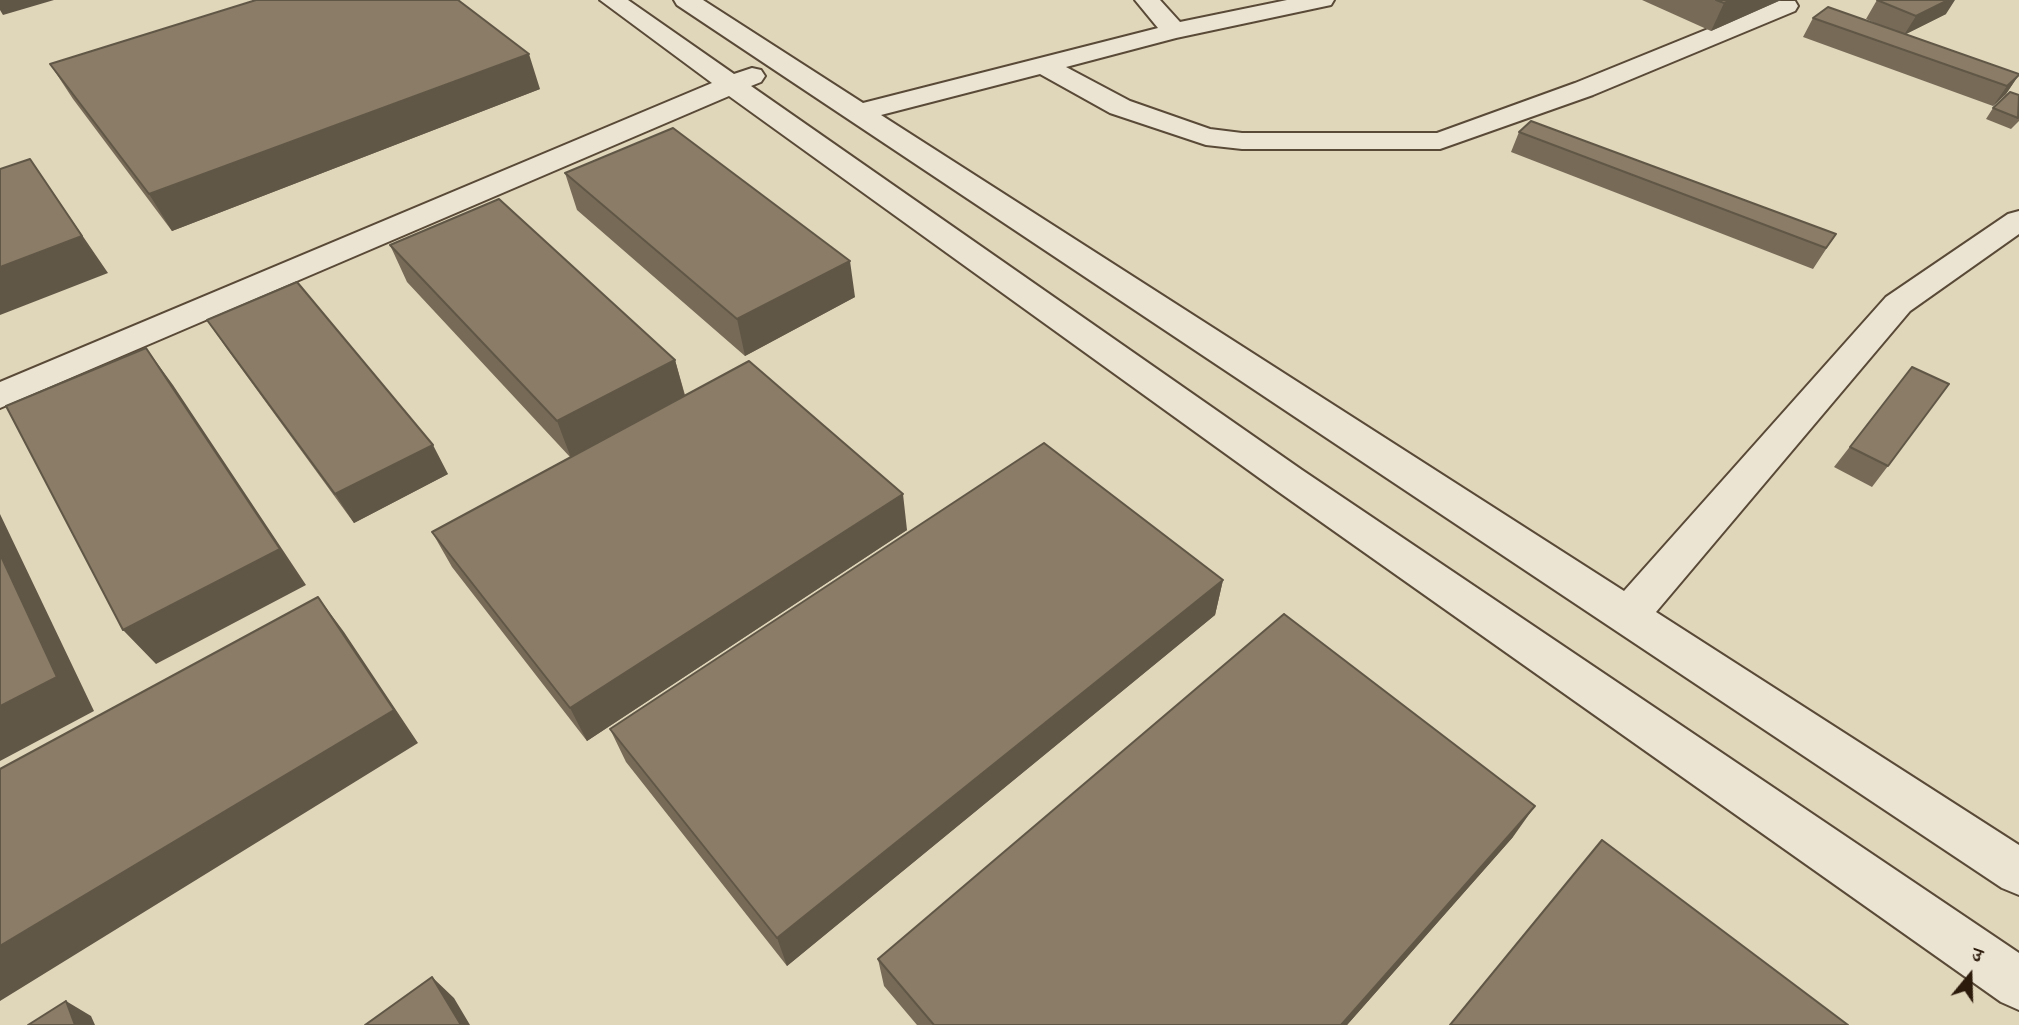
<!DOCTYPE html>
<html>
<head>
<meta charset="utf-8">
<style>
  body { margin:0 }
  #map { position:relative; width:2019px; height:1025px; overflow:hidden; background:#e0d6ba; font-family:"IM FELL English","Noto Serif Devanagari",serif }
  canvas { display:block }
  .north { position:absolute; left:1935px; top:941px; width:70px; height:70px; -webkit-text-stroke:5px #ebe4d2; paint-order:stroke; rotate:19deg; font-size:19px; font-weight:700; line-height:28px; text-align:center; color:#2c1a0b }
  .north::after { content:''; display:block; margin:auto; width:24px; height:32px; background:#2c1a0b; clip-path:polygon(50% 0,100% 100%,50% 72%,0 100%) }
</style>
</head>
<body>
<div id="map">
<canvas width="2019" height="1025"></canvas>
<div class="north">उ</div>
</div>
<script>
const g = document.querySelector('canvas').getContext('2d');
g.lineJoin = 'round';
const toPath = rows => new Path2D(rows.map(r => 'M' + r).join(''));
function trace(path, color, width, dash) { g.strokeStyle = color; g.lineWidth = width; g.lineCap = dash ? 'butt' : 'round'; g.setLineDash(dash || []); g.stroke(path); }
function fill(path, color) { g.fillStyle = color; g.fill(path, 'evenodd'); }
const minor = toPath([
  [600,0,628,0,734,74,752,68,761,70,765,76,761,82,751,86,1302,470,2019,953,2019,1010,2001,1002,1276,490,729,96,0,408,0,382,712,83,600,0],
  [674,0,703,0,863,103,1158,28,1135,0,1160,0,1180,22,1287,0,1334,0,1331,5,1176,38,1066,67,1130,101,1210,129,1242,133,1437,133,1575,83,1777,1,1795,1,1798,6,1795,11,1593,95,1440,149,1242,149,1206,145,1110,113,1040,74,881,115,1624,591,1886,297,2008,214,2019,211,2019,234,1910,311,1656,612,2019,845,2019,895,2002,888,677,5,674,0]
]);
trace(minor, '#594937', 4);
fill(minor, '#ebe4d2');
fill(toPath([
  [1642,0,1781,0,1711,31],
  [1877,0,1946,14,1906,34,2019,74,2006,94,1993,106,1803,37,1813,18,1884,27,1866,19],
  [50,64,540,89,172,231,73,99],
  [2019,95,2019,121,2011,129,1986,119,1993,108],
  [1519,132,1836,234,1813,269,1511,152],
  [565,173,855,297,745,356,577,210],
  [390,245,675,360,685,395,907,530,587,741,452,567,432,532,570,457,407,282],
  [207,320,448,474,354,523,227,349],
  [1912,367,1888,466,1872,487,1834,467],
  [1223,580,1215,615,787,966,626,762,610,729],
  [1513,837,1347,1025,917,1025,884,986,878,959]
]), '#776b58');
fill(toPath([
  [0,0,54,0,3,15,0,10],
  [1731,0,1781,0,1711,31,1724,3],
  [1948,0,1955,0,1946,14,1904,35,1916,16],
  [529,54,540,89,172,231,149,194],
  [2019,75,2006,94,1993,106,2007,86],
  [30,159,108,273,0,315,0,267],
  [850,261,855,297,745,356,737,319],
  [146,348,173,385,306,585,156,664,123,630],
  [675,360,685,397,571,458,557,421],
  [433,445,448,474,354,523,335,494],
  [903,494,907,530,587,741,570,708],
  [0,514,94,711,0,761],
  [1223,580,1215,615,787,966,777,938],
  [318,597,344,632,418,743,0,1001,0,946],
  [1535,806,1513,837,1347,1025,1341,1025],
  [432,977,454,998,470,1025,461,1025],
  [66,1001,91,1016,95,1025,75,1025]
]), '#615747');
const building = toPath([
  [256,0,458,0,529,54,149,194,50,64,256,0],
  [1716,0,1731,0,1724,3,1716,0],
  [1877,0,1948,0,1916,16,1877,0],
  [1828,7,2019,74,2019,75,2007,86,1813,18,1828,7],
  [2010,92,2019,95,2018,118,1993,108,2010,92],
  [1531,121,1836,234,1826,248,1519,132,1531,121],
  [673,128,850,261,737,319,565,173,673,128],
  [30,159,82,236,0,267,0,169,30,159],
  [499,199,675,360,557,421,390,245,499,199],
  [297,282,433,445,335,494,207,320,297,282],
  [146,348,280,549,123,630,6,406,146,348],
  [749,361,903,494,570,708,432,532,749,361],
  [1912,367,1949,384,1888,466,1850,447,1912,367],
  [1044,443,1223,580,777,938,610,729,1044,443],
  [0,554,57,677,0,706,0,554],
  [318,597,394,710,0,946,0,769,318,597],
  [1284,614,1535,806,1341,1025,934,1025,878,959,1284,614],
  [1602,840,1848,1025,1450,1025,1602,840],
  [432,977,461,1025,365,1025,432,977],
  [66,1001,75,1025,28,1025,66,1001]
]);
fill(building, '#8a7c66');
trace(building, '#615747', 2);
</script>
</body>
</html>
